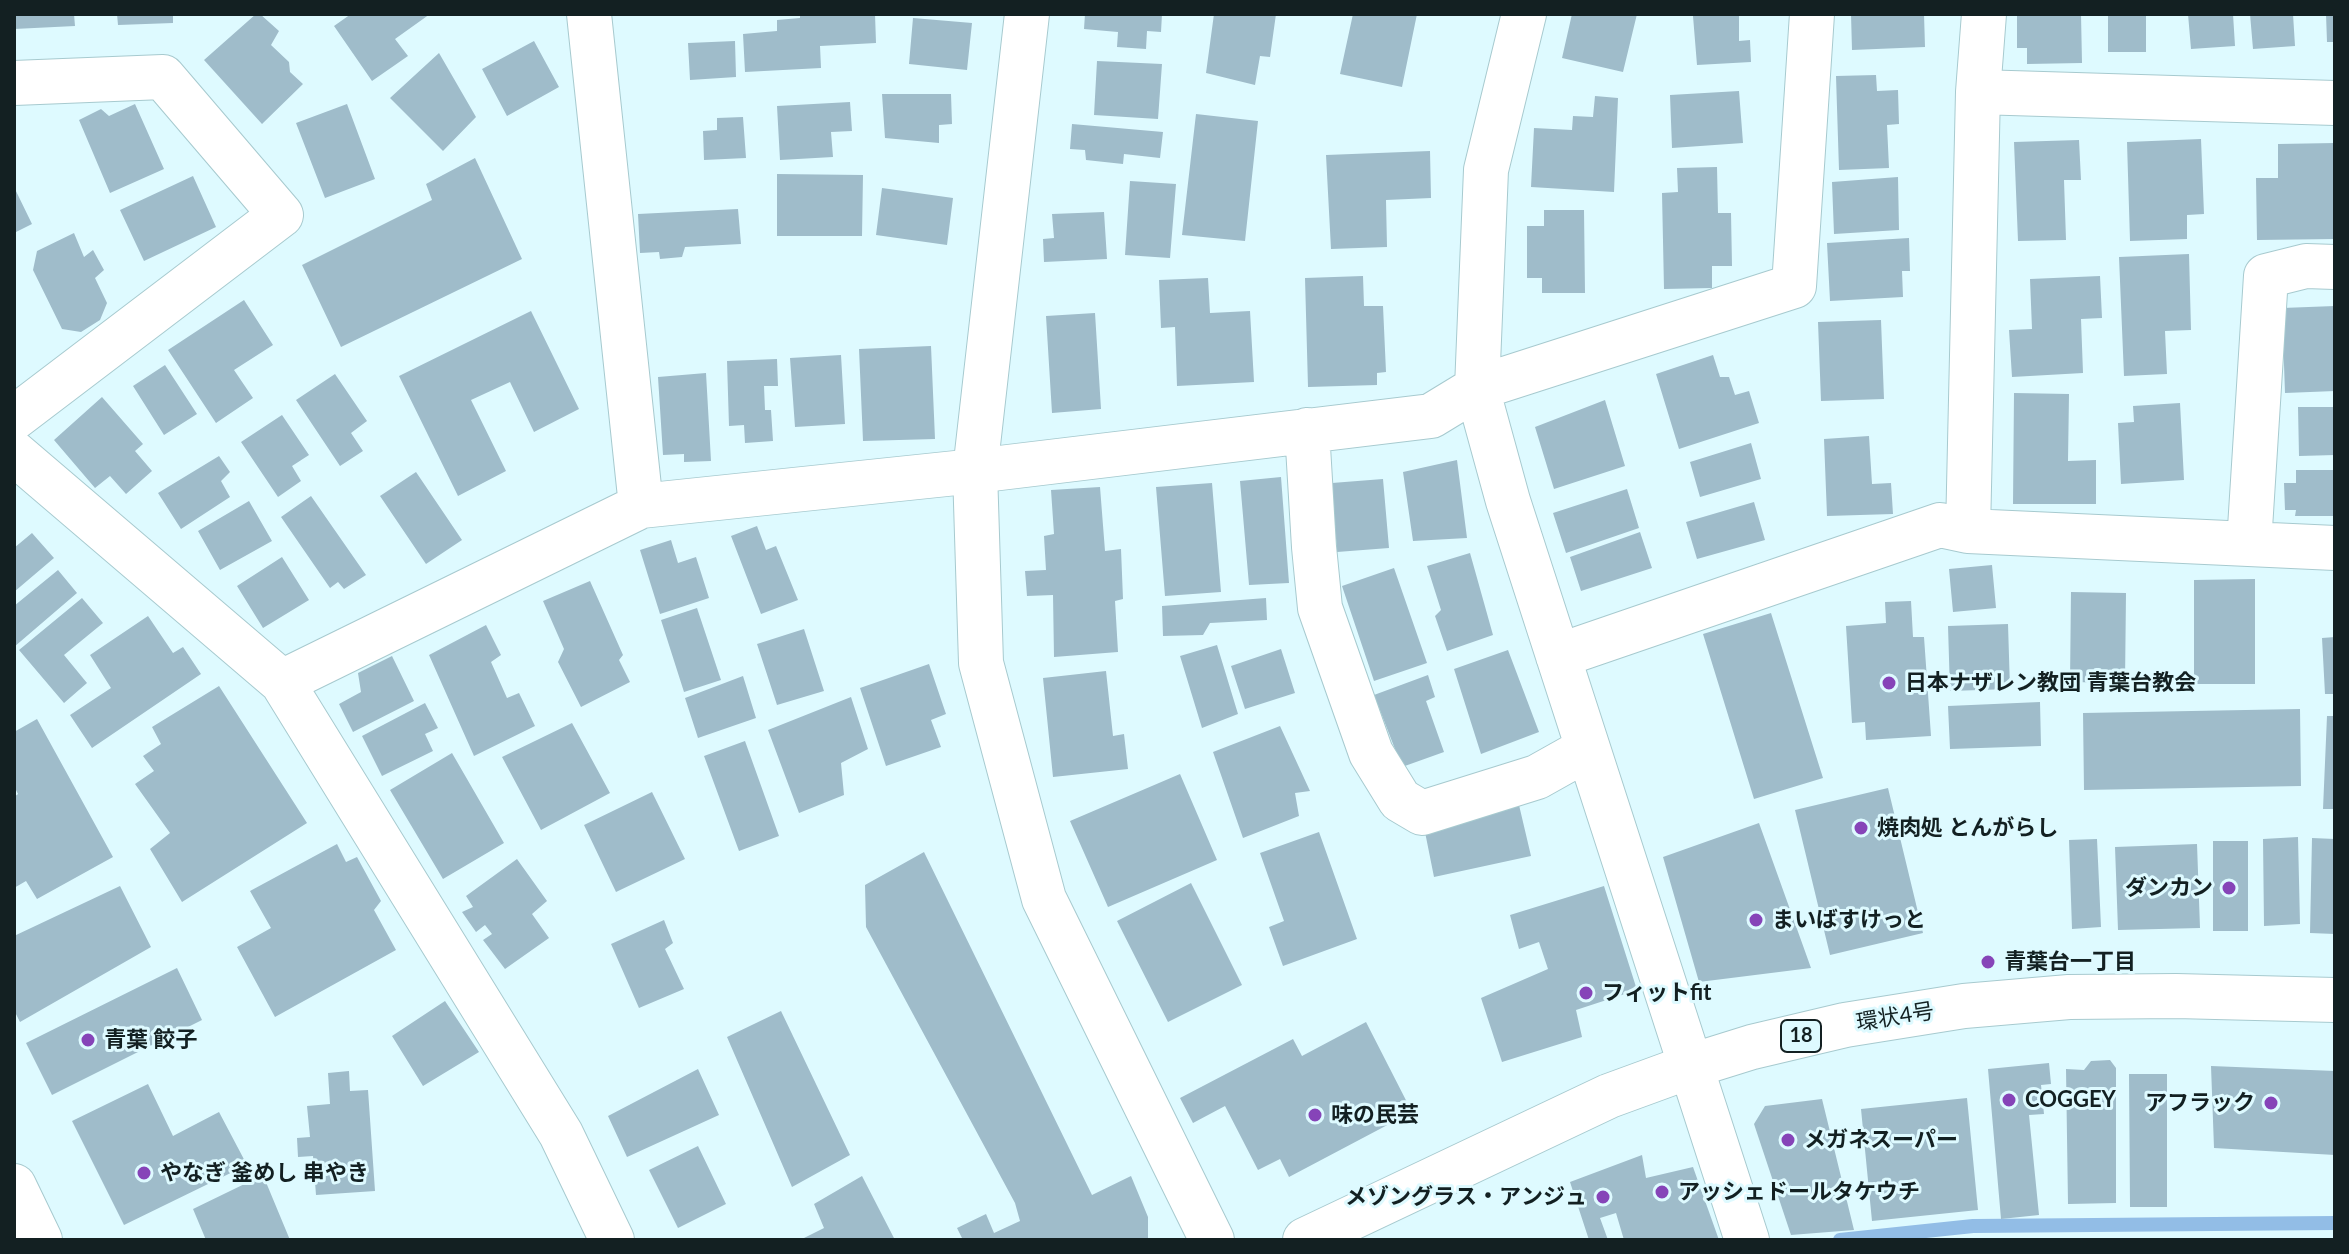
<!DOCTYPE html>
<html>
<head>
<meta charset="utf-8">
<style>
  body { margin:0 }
  #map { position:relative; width:2349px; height:1254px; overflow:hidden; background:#defaff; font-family:Lato,sans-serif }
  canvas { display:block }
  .frame { position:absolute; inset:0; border:16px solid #132022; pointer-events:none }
</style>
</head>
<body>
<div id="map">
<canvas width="2349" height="1254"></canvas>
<div class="frame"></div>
</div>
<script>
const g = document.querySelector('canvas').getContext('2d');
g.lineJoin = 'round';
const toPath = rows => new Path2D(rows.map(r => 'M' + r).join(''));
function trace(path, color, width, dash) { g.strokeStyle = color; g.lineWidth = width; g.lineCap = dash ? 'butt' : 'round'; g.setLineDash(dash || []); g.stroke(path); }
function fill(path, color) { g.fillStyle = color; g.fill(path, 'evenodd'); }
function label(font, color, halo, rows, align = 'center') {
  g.font = font + ' Lato,"Noto Sans JP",sans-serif'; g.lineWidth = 6; g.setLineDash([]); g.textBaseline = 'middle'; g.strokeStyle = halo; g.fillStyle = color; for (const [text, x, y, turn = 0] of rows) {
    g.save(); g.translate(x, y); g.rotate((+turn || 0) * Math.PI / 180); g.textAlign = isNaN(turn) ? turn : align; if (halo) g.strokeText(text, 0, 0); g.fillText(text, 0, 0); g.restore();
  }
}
trace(toPath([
  [1840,1240,1973,1226,2335,1223]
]), '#92bde6', 14);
fill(toPath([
  [14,14,74,14,75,26,14,29],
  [117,14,173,14,173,23,118,25],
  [256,14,260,14,279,31,271,45,289,62,290,72,303,84,262,124,204,60],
  [351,14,430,14,395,39,408,56,372,81,334,26],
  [800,14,875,14,876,43,820,46,821,68,745,72,743,34,777,31,777,20,800,18],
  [1085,14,1162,14,1161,32,1147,31,1146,49,1117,47,1118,32,1084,29],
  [1214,14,1276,14,1270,57,1260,56,1255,85,1206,73],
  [1353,14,1417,14,1402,87,1340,74],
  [1572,14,1637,14,1623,72,1562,58],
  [1714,14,1739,14,1739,41,1750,40,1751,62,1697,65,1693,16],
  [1851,14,1924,14,1925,47,1852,50],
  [2017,14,2081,14,2082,63,2027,64,2027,48,2017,48],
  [2108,14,2146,14,2146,52,2108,52],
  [2188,14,2233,14,2235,46,2191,49],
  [2250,14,2293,14,2295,46,2253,49],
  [2326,14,2335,14,2335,42,2327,42],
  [913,18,972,23,967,70,909,64],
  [534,41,559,87,507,116,482,69],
  [735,41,736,77,690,80,688,43],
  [439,53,476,117,443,151,390,98],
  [1097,61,1162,64,1158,119,1094,115],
  [1876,75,1877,91,1898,90,1899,124,1887,125,1889,168,1839,170,1836,76],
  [1739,91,1743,143,1672,148,1670,95],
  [882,94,951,94,952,124,939,125,939,143,885,138],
  [1595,96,1618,98,1614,192,1531,187,1534,128,1572,130,1573,116,1593,117],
  [850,102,852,131,831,132,833,157,780,160,777,106],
  [135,104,164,169,110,193,79,120,101,109,109,116],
  [347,104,375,179,325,198,296,123],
  [1196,114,1258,121,1245,241,1182,235],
  [743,117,746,158,704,160,703,131,717,130,717,118],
  [1072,124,1163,132,1160,158,1124,154,1123,164,1086,160,1085,150,1070,149],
  [2201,139,2204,214,2187,215,2187,239,2130,241,2127,142],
  [2079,140,2081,180,2064,180,2066,240,2018,241,2014,142],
  [2335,143,2335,239,2257,240,2256,178,2278,178,2278,144],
  [1430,151,1431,198,1386,200,1387,247,1331,249,1326,155],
  [475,158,522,259,341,347,302,265,432,200,426,184],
  [1717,167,1718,213,1731,213,1732,266,1712,266,1712,288,1664,289,1662,193,1678,192,1677,168],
  [777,174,863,175,862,236,777,236],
  [193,176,216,227,144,261,120,210],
  [1898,177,1899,230,1834,234,1832,182],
  [1130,181,1176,184,1170,258,1125,255],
  [14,187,32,224,14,233],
  [882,188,953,198,947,245,876,235],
  [738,209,741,244,685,247,682,257,660,259,659,252,640,253,638,214],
  [1544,210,1584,210,1585,293,1542,293,1542,278,1527,278,1527,226,1544,226],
  [1104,212,1107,259,1044,262,1043,239,1054,238,1052,214],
  [74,233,84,257,93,250,104,270,95,278,107,303,100,320,81,332,62,329,33,270,37,251],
  [1909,238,1910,271,1902,271,1903,297,1830,301,1827,243],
  [2189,254,2191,330,2165,331,2167,374,2124,376,2119,257],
  [1363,276,1364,306,1383,306,1386,372,1377,373,1377,385,1308,387,1305,278],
  [2100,276,2102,318,2081,319,2083,373,2012,377,2009,330,2032,329,2030,279],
  [1208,278,1210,313,1250,311,1254,382,1177,386,1175,327,1161,328,1159,280],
  [244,300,273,345,234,370,253,398,216,423,168,350],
  [2335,306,2335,391,2285,393,2282,308],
  [531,311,579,409,534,432,510,382,471,400,506,471,458,496,399,376],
  [1095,313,1101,409,1052,413,1046,316],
  [1881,320,1884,399,1821,401,1818,322],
  [931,346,935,439,863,441,859,349],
  [841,355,845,424,795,427,790,358],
  [1713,355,1720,377,1729,377,1735,395,1749,391,1759,423,1679,449,1656,374],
  [777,359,778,386,764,386,765,410,771,410,773,441,745,443,744,425,729,426,727,361],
  [165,365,197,414,164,435,133,386],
  [706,373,711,461,684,462,684,454,663,455,658,377],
  [335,374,367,421,351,433,363,451,340,466,296,400],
  [2014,393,2069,394,2068,461,2096,460,2096,504,2013,504],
  [102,397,143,444,135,451,152,471,126,494,110,476,95,488,54,440],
  [1605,400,1625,466,1554,489,1535,427],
  [2180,403,2184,480,2121,484,2118,423,2134,422,2133,406],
  [2298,407,2335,407,2335,455,2299,456],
  [282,415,309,455,292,466,301,481,278,497,241,442],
  [1869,436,1872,484,1891,483,1893,514,1827,516,1824,439],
  [1751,443,1761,479,1700,497,1690,462],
  [219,456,230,472,221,481,230,497,181,529,158,493],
  [1457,460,1467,538,1413,541,1403,472],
  [2296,470,2335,470,2335,516,2295,516,2296,510,2285,510,2284,483,2296,483],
  [416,472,462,540,426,564,380,496],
  [1281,477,1289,583,1249,585,1240,481],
  [1383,479,1389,548,1337,552,1332,483],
  [1212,483,1221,592,1165,596,1156,487],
  [1100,487,1105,551,1121,549,1123,599,1115,601,1118,652,1054,657,1053,595,1027,596,1025,571,1046,570,1044,536,1054,534,1051,490],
  [1627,489,1639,528,1566,553,1553,513],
  [311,496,366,575,344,589,338,582,330,588,281,517],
  [249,501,272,541,220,570,198,531],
  [1754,502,1765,540,1697,559,1686,522],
  [757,526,766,550,776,546,798,600,761,614,731,536],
  [1640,532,1652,568,1581,591,1570,557],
  [32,533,54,558,14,592,14,548],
  [671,540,678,563,696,557,709,598,660,614,640,550],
  [1470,553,1493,635,1447,651,1435,616,1441,610,1427,566],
  [282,557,309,600,263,628,237,586],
  [1992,565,1996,608,1953,612,1949,569],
  [1394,568,1427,663,1374,681,1342,586],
  [58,570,77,593,14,647,14,606],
  [2255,579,2255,684,2194,684,2194,580],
  [590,581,623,655,619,660,630,682,581,707,558,662,564,649,543,601],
  [2071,592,2126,593,2125,683,2070,682],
  [82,598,103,623,64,655,87,683,64,703,19,650],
  [1266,598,1267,620,1210,623,1203,635,1163,636,1162,606],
  [1911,601,1913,637,1924,637,1931,736,1866,740,1865,722,1852,723,1846,626,1886,623,1885,602],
  [697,608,721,680,684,692,661,620],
  [1771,613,1823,778,1754,799,1703,634],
  [148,616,173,653,183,647,201,674,92,748,70,715,111,688,90,655],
  [2008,624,2010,689,1950,691,1948,626],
  [486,625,501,655,491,662,507,698,519,693,535,726,474,756,429,655],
  [804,629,824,691,777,705,757,644],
  [2335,637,2335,694,2325,694,2322,638],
  [1217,645,1238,714,1202,728,1180,656],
  [1281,649,1295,693,1245,709,1231,666],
  [1508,650,1539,732,1481,754,1454,669],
  [392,656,414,701,353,732,339,704,361,692,358,673],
  [929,664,946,714,931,720,941,747,886,766,860,688],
  [1106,671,1113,736,1124,734,1128,769,1053,777,1043,678],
  [1428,675,1435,697,1426,701,1444,752,1402,767,1374,695],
  [743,676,756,718,698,738,685,698],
  [219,686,307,823,182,902,150,849,170,833,135,784,154,771,143,756,161,744,152,727],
  [851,697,868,749,841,763,844,795,799,813,768,730],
  [2040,702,2041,746,1950,749,1948,706],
  [425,703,438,728,425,734,433,751,382,776,362,736],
  [2300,709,2301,786,2084,790,2083,713],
  [2327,716,2335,716,2335,809,2323,809],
  [37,719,113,857,37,899,26,881,14,888,14,797,18,794,14,786,14,732],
  [572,723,610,793,541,830,502,757],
  [1280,726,1310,791,1295,793,1299,816,1243,838,1213,752],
  [745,741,779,836,739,851,704,756],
  [452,753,504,843,443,879,390,790],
  [1180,774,1217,860,1108,907,1070,821],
  [1888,788,1923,933,1830,955,1795,810],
  [652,792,685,859,616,892,584,825],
  [1519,805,1531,856,1434,877,1424,827],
  [1759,823,1811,968,1699,982,1663,857],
  [1319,832,1357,939,1283,966,1269,927,1284,921,1260,853],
  [2298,837,2300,924,2264,926,2263,839],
  [2312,838,2335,839,2335,934,2310,933],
  [2097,839,2101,927,2072,929,2069,840],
  [2213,841,2248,841,2248,931,2213,931],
  [337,844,346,862,357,857,381,901,374,910,396,950,275,1017,237,947,271,928,250,891],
  [2197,844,2200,928,2118,930,2115,847],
  [924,852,1092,1195,1131,1176,1148,1217,1148,1240,963,1240,957,1228,986,1214,994,1233,1020,1221,1015,1203,866,927,865,885],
  [517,859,547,901,532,914,549,938,505,969,483,940,492,934,485,925,476,932,462,912,473,907,466,896],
  [1191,883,1242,985,1168,1022,1117,921],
  [120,886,151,947,20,1022,14,1010,14,936],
  [1604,886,1637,990,1576,1010,1582,1037,1502,1062,1481,998,1548,969,1539,942,1519,949,1510,915],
  [664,920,673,943,665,949,684,989,639,1008,611,944],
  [177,968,202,1020,52,1095,26,1043],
  [445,1001,479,1052,423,1086,392,1036],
  [781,1011,850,1155,792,1187,727,1037],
  [1366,1022,1412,1112,1289,1177,1280,1159,1258,1170,1225,1106,1193,1123,1180,1098,1293,1039,1302,1056],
  [2110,1060,2116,1068,2116,1203,2068,1204,2066,1069,2084,1070,2091,1061],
  [2049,1063,2051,1084,2041,1085,2044,1114,2029,1115,2039,1215,2001,1219,1988,1069],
  [2211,1066,2335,1071,2335,1155,2214,1148],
  [698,1069,719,1115,627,1157,608,1116],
  [349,1071,350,1091,368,1090,375,1191,316,1195,313,1156,298,1157,297,1138,310,1137,307,1106,330,1104,328,1073],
  [2129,1074,2167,1074,2167,1207,2130,1207],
  [148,1084,173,1136,219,1112,247,1165,124,1225,72,1121],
  [1967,1098,1978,1210,1872,1221,1861,1109],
  [1822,1099,1854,1230,1791,1235,1754,1124,1765,1106],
  [698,1146,726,1204,678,1228,649,1170],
  [1642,1155,1646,1178,1693,1167,1719,1240,1624,1240,1616,1213,1600,1218,1608,1240,1589,1240,1570,1182],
  [263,1175,290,1240,206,1240,193,1209],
  [862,1176,895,1240,800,1240,824,1228,814,1204]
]), '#9fbcca');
const minor = toPath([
  [589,14,641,506],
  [1524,14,1486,170,1477,388,1508,501,1747,1240],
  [14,83,163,77,281,215,14,418],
  [1978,92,2335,103],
  [1307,430,1314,547,1320,608,1371,753,1400,800,1422,813,1537,777,1587,749],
  [14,453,282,682,561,1134,612,1240],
  [1968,531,1978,92,1984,14],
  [2249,544,2266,276,2306,266,2335,267],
  [1558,656,1940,525,1968,531,2335,548],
  [282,682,641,506,975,471,1431,416,1477,388,1794,286,1812,14]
]);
const tertiary = toPath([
  [1027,14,975,471,981,663,1044,899,1212,1240],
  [14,1186,40,1240]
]);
const primary = toPath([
  [1305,1240,1609,1096,1691,1066,1752,1047,1845,1025,1964,1006,2069,997,2176,996,2335,1000]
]);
trace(minor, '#a7cacf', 46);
trace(tertiary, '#a7cacf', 46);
trace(primary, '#a7cacf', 46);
trace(minor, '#fff', 44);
trace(tertiary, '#fff', 44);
trace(primary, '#fff', 44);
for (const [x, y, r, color] of [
  [1889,683,8,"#8644b8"],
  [1861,828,8,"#8644b8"],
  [2229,888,8,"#8644b8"],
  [1756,920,8,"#8644b8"],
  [1988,962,8,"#8644b8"],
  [1586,993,8,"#8644b8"],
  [88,1040,8,"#8644b8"],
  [2009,1100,8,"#8644b8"],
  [2271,1103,8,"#8644b8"],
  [1315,1115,8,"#8644b8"],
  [1788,1140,8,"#8644b8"],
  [144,1173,8,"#8644b8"],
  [1662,1192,8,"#8644b8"],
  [1603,1197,8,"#8644b8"]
]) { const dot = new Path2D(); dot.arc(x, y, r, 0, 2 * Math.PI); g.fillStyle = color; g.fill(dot); trace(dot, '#defaff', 3); }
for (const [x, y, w] of [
  [1801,1036,40]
]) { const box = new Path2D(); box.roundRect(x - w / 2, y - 16, w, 32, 6); g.fillStyle = '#defaff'; g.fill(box); trace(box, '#132022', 2); }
label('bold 20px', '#132022', null, [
  ["18",1801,1036]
]);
label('bold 22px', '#132022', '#defaff', [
  ["日本ナザレン教団 青葉台教会",1905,683],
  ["焼肉処 とんがらし",1877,828],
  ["ダンカン",2213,888,"right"],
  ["まいばすけっと",1772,920],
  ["青葉台一丁目",2004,962],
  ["フィットfit",1602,993],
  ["青葉 餃子",104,1040],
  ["COGGEY",2025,1100],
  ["アフラック",2255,1103,"right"],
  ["味の民芸",1331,1115],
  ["メガネスーパー",1804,1140],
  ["やなぎ 釜めし 串やき",160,1173],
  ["アッシェドールタケウチ",1678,1192],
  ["メゾングラス・アンジュ",1587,1197,"right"]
], 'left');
label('22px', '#132022', '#defaff', [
  ["環状4号",1895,1017,-9]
]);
</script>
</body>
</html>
